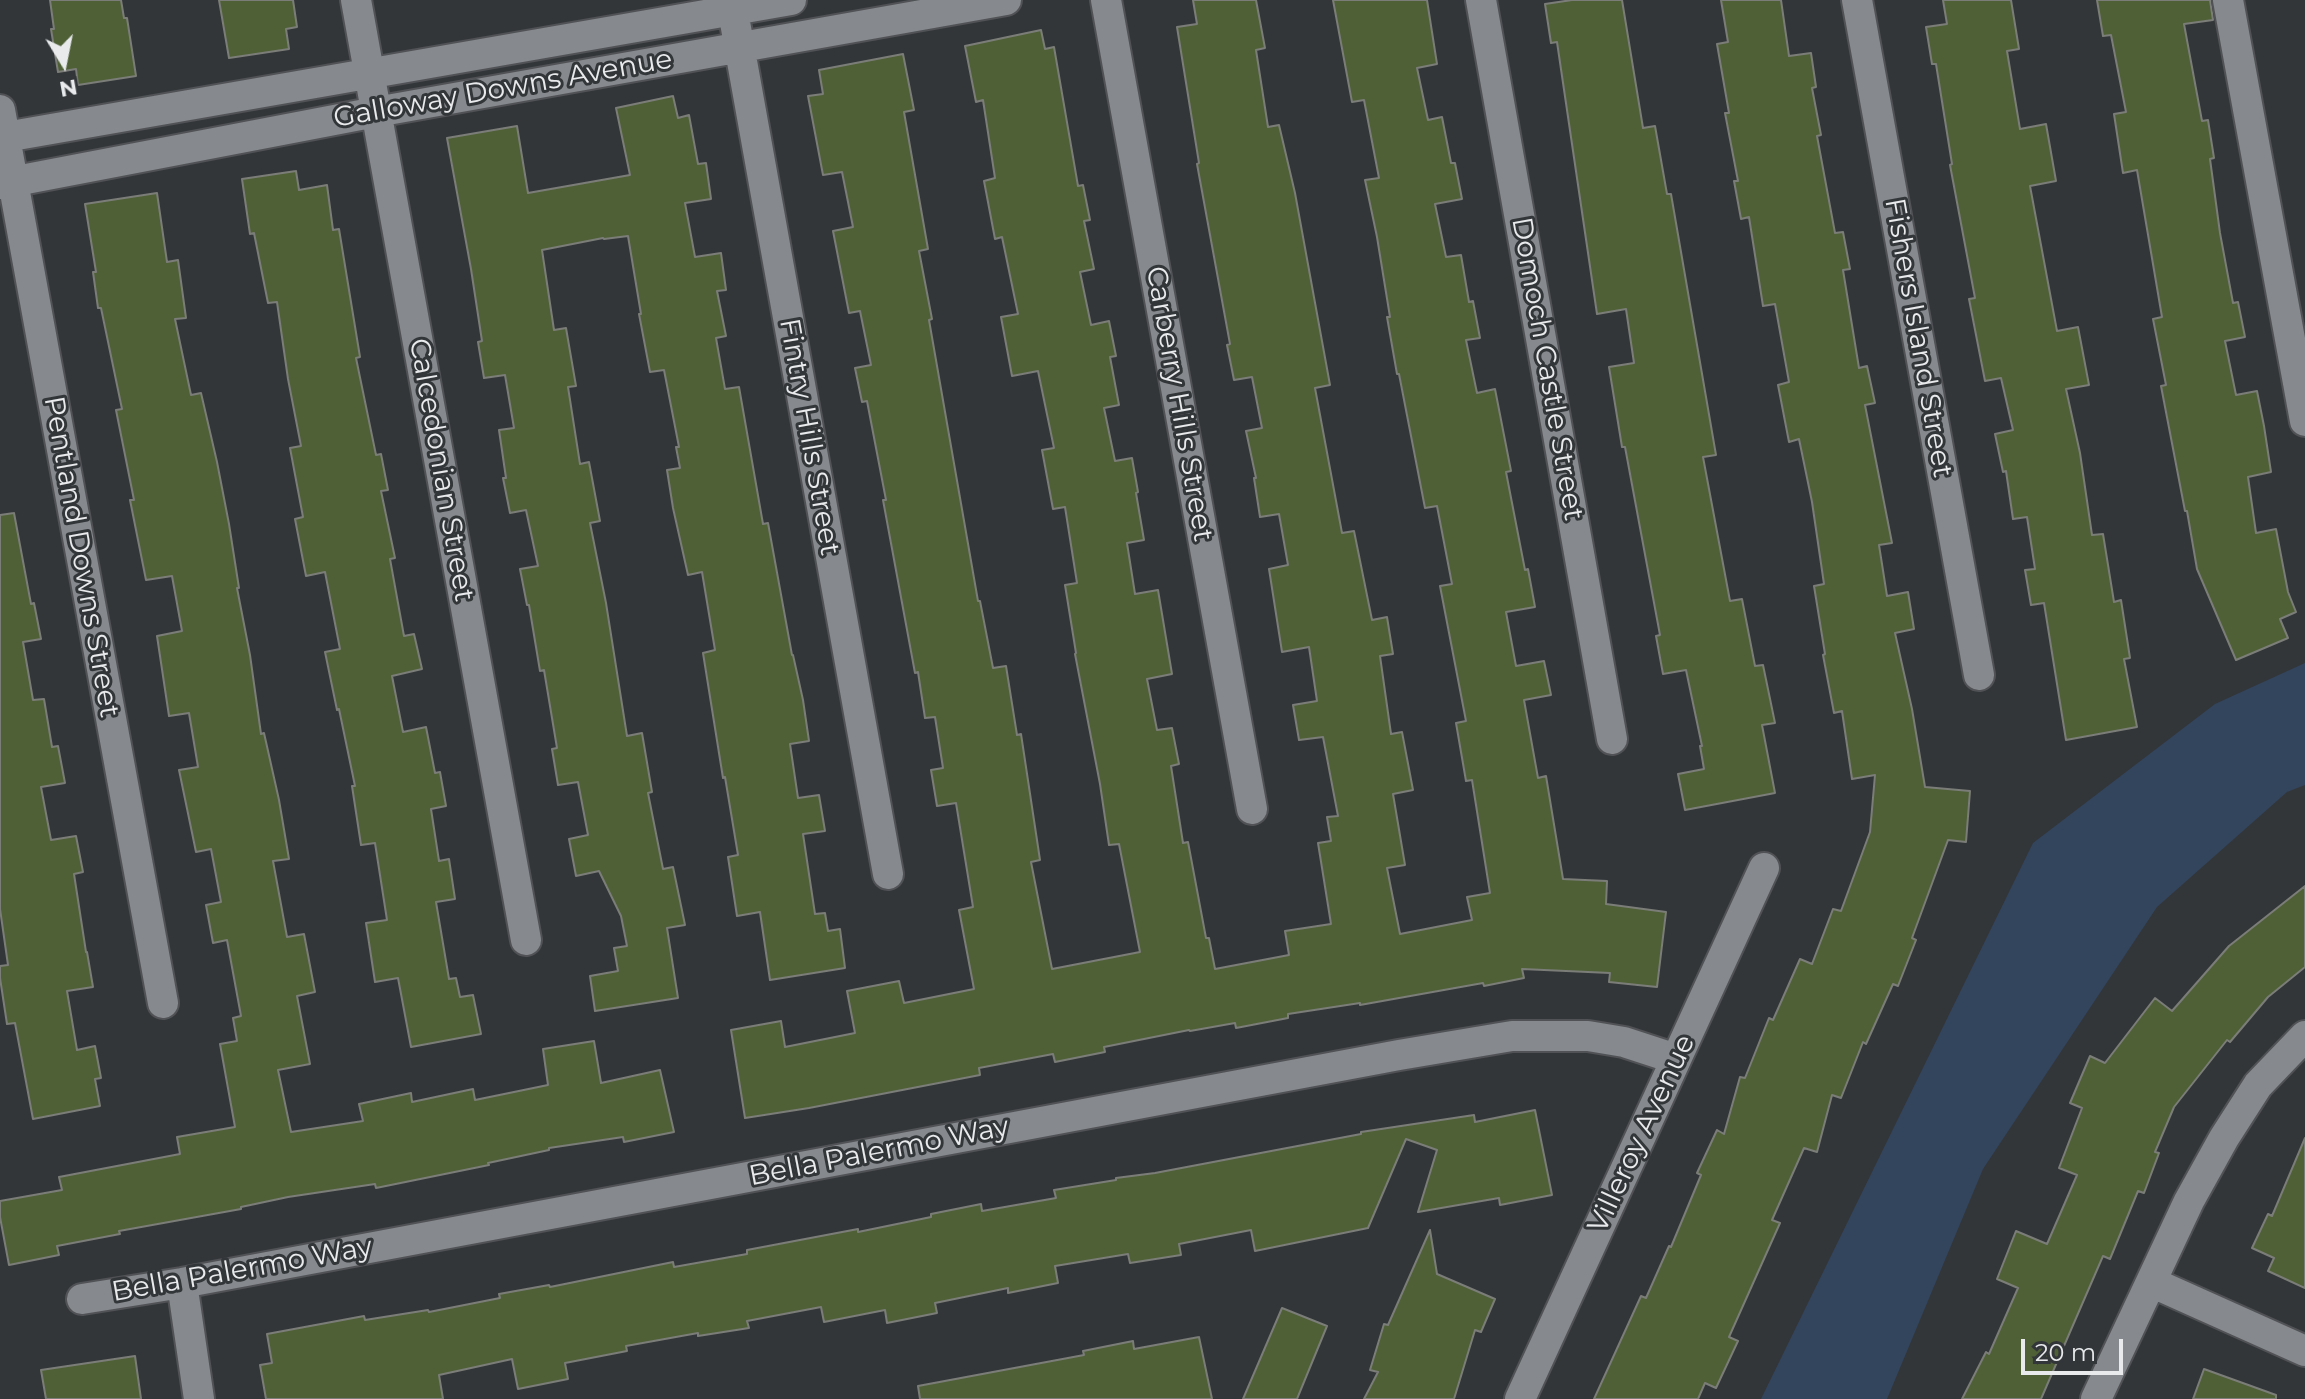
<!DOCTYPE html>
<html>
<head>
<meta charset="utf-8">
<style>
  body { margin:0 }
  #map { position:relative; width:2305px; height:1399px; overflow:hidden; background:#333639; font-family:Montserrat,sans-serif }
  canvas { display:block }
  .north { position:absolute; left:24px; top:24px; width:80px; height:80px; -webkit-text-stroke:6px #333639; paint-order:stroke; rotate:170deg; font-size:22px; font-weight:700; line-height:32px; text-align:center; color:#e8eaec }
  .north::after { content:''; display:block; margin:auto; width:28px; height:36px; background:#e8eaec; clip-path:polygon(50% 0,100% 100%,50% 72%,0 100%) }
  .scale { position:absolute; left:2021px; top:1339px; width:102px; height:36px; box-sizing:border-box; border:4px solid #e8eaec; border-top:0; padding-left:10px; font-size:24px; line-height:28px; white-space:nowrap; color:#e8eaec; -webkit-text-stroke:6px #333639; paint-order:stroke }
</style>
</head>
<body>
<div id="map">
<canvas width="2305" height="1399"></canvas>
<div class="north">N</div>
<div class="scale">20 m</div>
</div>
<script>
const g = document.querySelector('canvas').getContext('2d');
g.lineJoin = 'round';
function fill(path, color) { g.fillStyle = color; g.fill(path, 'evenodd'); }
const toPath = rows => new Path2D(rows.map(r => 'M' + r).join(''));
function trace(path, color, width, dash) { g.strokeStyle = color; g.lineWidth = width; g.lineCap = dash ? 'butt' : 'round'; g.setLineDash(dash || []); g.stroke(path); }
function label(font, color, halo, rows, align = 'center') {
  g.font = font + ' Montserrat,sans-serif'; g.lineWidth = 6; g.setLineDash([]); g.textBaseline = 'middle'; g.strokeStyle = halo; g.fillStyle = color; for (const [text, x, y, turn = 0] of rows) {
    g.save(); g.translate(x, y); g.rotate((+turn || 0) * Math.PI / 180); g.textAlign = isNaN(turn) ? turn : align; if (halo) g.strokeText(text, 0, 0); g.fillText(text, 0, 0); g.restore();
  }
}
fill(toPath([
  [2305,663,2305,785,2287,792,2157,907,1983,1169,1887,1399,1761,1399,2033,843,2215,704]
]), '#33445d');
const building = toPath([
  [50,0,121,0,124,18,127,18,136,76,78,85,76,69,58,72,51,29,54,29,50,0],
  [219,0,293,0,297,27,286,29,289,49,229,58,219,0],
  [1193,0,1256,0,1265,48,1256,50,1268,127,1279,125,1295,193,1330,385,1315,388,1342,533,1354,531,1372,620,1387,617,1393,654,1380,656,1391,734,1402,732,1413,790,1393,794,1405,865,1387,868,1400,934,1472,920,1467,897,1490,893,1472,780,1466,781,1456,723,1466,721,1440,586,1452,584,1437,506,1425,508,1399,374,1397,374,1387,317,1390,317,1377,237,1365,180,1379,178,1364,100,1352,102,1333,0,1427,0,1437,64,1417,68,1428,120,1442,117,1451,163,1455,163,1462,199,1435,204,1446,257,1461,255,1469,302,1473,301,1480,338,1466,340,1477,393,1495,389,1511,471,1506,472,1525,570,1528,569,1535,607,1506,612,1516,666,1544,661,1551,695,1524,700,1538,778,1546,776,1563,879,1607,881,1606,904,1666,912,1657,987,1609,982,1610,973,1522,969,1524,978,1484,986,1483,983,1360,1005,1360,1003,1288,1014,1288,1018,1236,1028,1235,1023,1190,1031,1189,1030,1104,1047,1105,1052,1055,1062,1053,1054,979,1068,980,1075,809,1108,745,1118,731,1030,781,1021,785,1047,855,1033,847,991,899,981,904,1003,974,989,959,910,973,907,956,803,937,806,931,770,943,768,935,717,925,718,918,672,915,673,883,500,886,500,867,401,862,402,855,368,871,365,860,311,849,313,833,231,853,227,842,172,823,175,808,96,823,94,819,70,903,54,914,110,904,112,928,249,919,251,932,319,929,320,978,601,980,601,993,668,1006,666,1017,735,1021,734,1040,860,1031,862,1052,969,1140,952,1119,844,1109,845,1100,784,1075,654,1076,653,1065,585,1077,583,1065,507,1053,509,1042,450,1054,448,1038,371,1012,376,1001,317,1018,314,1002,237,995,239,984,181,995,178,983,100,976,102,965,46,1041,30,1045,49,1054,47,1078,186,1083,185,1090,220,1084,221,1094,269,1080,272,1091,325,1109,321,1116,356,1110,357,1119,405,1104,408,1115,461,1132,458,1138,492,1136,493,1144,540,1127,543,1135,594,1158,590,1172,674,1147,679,1157,730,1172,728,1179,764,1171,766,1183,843,1188,842,1206,938,1209,938,1215,969,1289,955,1285,931,1331,924,1318,843,1331,841,1327,817,1338,816,1323,737,1299,740,1293,705,1317,701,1309,647,1282,652,1269,569,1288,565,1279,514,1260,517,1254,478,1256,478,1246,431,1262,428,1252,377,1234,380,1227,345,1230,344,1197,164,1199,163,1177,27,1197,24,1193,0],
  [1572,0,1622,0,1643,128,1655,126,1667,194,1671,194,1716,455,1703,457,1730,601,1742,599,1755,666,1763,665,1775,723,1762,725,1775,793,1685,810,1678,774,1704,769,1700,746,1702,746,1686,670,1663,674,1656,636,1660,635,1625,447,1622,447,1609,367,1634,363,1626,309,1597,314,1557,42,1551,43,1545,4,1572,0],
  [1721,0,1781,0,1789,56,1811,53,1816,87,1812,88,1821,135,1817,136,1835,233,1843,232,1850,269,1843,270,1859,368,1867,366,1875,403,1865,405,1892,543,1879,545,1887,596,1908,592,1914,629,1895,633,1912,709,1925,787,1970,791,1966,842,1948,840,1912,938,1916,940,1898,986,1893,984,1866,1044,1863,1042,1841,1098,1832,1095,1817,1152,1804,1148,1772,1220,1780,1223,1729,1337,1738,1341,1716,1388,1705,1383,1698,1399,1594,1399,1641,1296,1646,1298,1669,1246,1671,1247,1701,1175,1697,1173,1717,1130,1724,1134,1740,1077,1745,1078,1769,1018,1773,1020,1800,959,1812,964,1833,909,1841,911,1870,832,1875,775,1852,779,1842,711,1834,713,1823,655,1825,654,1814,586,1824,584,1812,502,1799,439,1789,442,1778,385,1789,382,1775,304,1763,306,1749,217,1741,219,1734,181,1738,181,1725,113,1729,113,1717,44,1728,42,1721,0],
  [1943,0,2011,0,2019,49,2007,51,2020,129,2046,124,2056,181,2030,186,2057,331,2078,327,2089,385,2066,389,2080,453,2092,535,2103,534,2114,602,2121,600,2130,658,2124,659,2137,727,2066,740,2044,603,2031,605,2025,570,2035,569,2027,517,2013,519,2006,471,2003,472,1995,434,2013,430,2001,378,1985,381,1969,299,1975,298,1950,165,1952,164,1936,64,1932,64,1926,27,1947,24,1943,0],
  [2097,0,2210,0,2213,20,2184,24,2202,121,2208,120,2214,158,2210,159,2220,233,2233,303,2238,302,2245,337,2225,341,2236,395,2257,391,2264,426,2271,472,2248,477,2256,533,2276,529,2288,592,2296,612,2280,619,2288,638,2236,660,2197,569,2187,511,2185,511,2161,386,2166,385,2153,319,2162,317,2137,170,2123,173,2114,114,2126,112,2111,35,2103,36,2097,0],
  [673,96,678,118,689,115,698,164,706,163,711,199,685,203,695,257,721,253,726,290,717,291,726,336,716,338,725,389,739,387,763,524,768,523,792,655,793,655,803,700,809,741,790,744,798,798,819,795,825,831,803,834,815,914,825,913,828,931,840,929,845,968,770,980,760,912,737,916,728,857,738,855,725,777,723,778,703,653,715,650,702,572,688,575,673,508,667,470,680,468,676,447,679,447,664,370,650,372,639,314,641,314,628,236,604,239,603,238,542,250,554,330,566,328,576,386,568,387,580,464,589,462,600,521,590,523,606,603,627,736,642,733,652,792,648,793,663,869,673,867,685,925,667,928,678,998,595,1011,590,976,618,971,614,948,627,946,621,916,599,871,576,876,569,839,588,835,578,782,558,785,552,749,557,748,544,670,540,671,529,605,527,605,520,569,538,566,526,510,510,513,503,478,506,478,499,430,514,428,505,375,484,378,478,342,482,341,471,269,447,138,517,126,528,193,630,175,616,108,673,96],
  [296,171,299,190,327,185,333,230,339,229,360,357,356,358,376,455,381,454,388,490,381,491,395,558,390,559,404,636,414,634,422,669,392,676,403,732,426,727,435,773,440,772,446,806,431,809,439,861,449,859,455,899,436,902,449,979,456,978,460,997,473,995,481,1034,411,1047,398,978,375,982,366,923,387,920,375,843,361,845,352,786,355,786,339,709,337,710,325,652,340,649,325,572,306,576,295,519,303,517,290,448,301,446,288,379,277,302,268,303,254,233,250,234,242,179,296,171],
  [157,193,167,262,178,260,186,318,175,319,191,395,201,393,217,462,229,524,239,588,237,588,250,655,261,734,264,733,279,800,289,859,273,861,287,937,304,934,315,992,297,996,310,1064,278,1070,291,1132,363,1121,359,1104,411,1093,412,1102,473,1089,475,1100,548,1085,543,1049,594,1041,601,1083,660,1070,674,1132,624,1142,623,1137,549,1148,549,1150,488,1163,489,1165,376,1188,375,1184,288,1197,241,1207,241,1209,119,1231,120,1234,57,1246,59,1255,9,1265,0,1217,0,1201,62,1190,59,1177,180,1154,177,1137,235,1127,220,1044,237,1041,233,1018,241,1016,227,940,213,943,206,905,221,902,211,849,196,852,179,770,198,767,189,713,169,716,157,636,182,631,172,576,146,580,130,500,134,500,116,410,122,409,101,308,98,308,93,272,96,272,85,204,157,193],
  [14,513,31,604,34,603,41,639,23,642,33,700,44,699,52,747,58,746,65,783,41,787,51,840,76,836,83,872,74,874,86,952,87,952,93,987,67,991,77,1050,95,1046,101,1078,95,1079,100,1106,33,1119,15,1023,7,1024,0,978,0,966,8,965,0,909,0,515,14,513],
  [2305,886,2305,967,2268,997,2230,1042,2227,1040,2174,1107,2155,1152,2159,1153,2144,1193,2138,1191,2110,1259,2103,1256,2041,1399,1962,1399,1986,1352,1989,1354,2018,1288,1997,1279,2016,1231,2047,1244,2077,1175,2059,1168,2082,1108,2070,1103,2090,1056,2105,1063,2155,998,2172,1011,2229,946,2305,886],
  [1535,1110,1552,1195,1500,1205,1499,1198,1418,1212,1437,1150,1406,1139,1368,1228,1255,1251,1251,1230,1179,1244,1181,1255,1130,1263,1128,1254,1055,1266,1058,1283,1008,1293,1008,1288,935,1303,937,1313,887,1323,885,1310,824,1322,821,1307,747,1321,749,1328,698,1336,698,1333,626,1346,627,1351,565,1363,568,1379,518,1389,512,1359,439,1375,443,1399,266,1399,260,1365,272,1363,267,1334,364,1316,365,1320,428,1310,429,1312,500,1298,499,1294,549,1285,550,1287,673,1262,674,1267,747,1254,747,1250,858,1229,858,1232,931,1217,931,1214,981,1204,982,1211,1056,1198,1054,1190,1116,1180,1116,1178,1155,1173,1361,1134,1361,1132,1474,1115,1475,1122,1535,1110],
  [2305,1138,2305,1288,2268,1271,2274,1258,2252,1248,2268,1214,2272,1216,2305,1138],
  [1430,1230,1437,1274,1495,1299,1481,1332,1475,1330,1454,1399,1364,1399,1378,1372,1370,1370,1384,1324,1388,1325,1430,1230],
  [1282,1308,1327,1326,1297,1399,1243,1399,1282,1308],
  [1199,1337,1212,1399,920,1399,918,1386,1084,1355,1083,1351,1133,1341,1134,1349,1199,1337],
  [135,1356,141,1399,46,1399,41,1370,135,1356],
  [2204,1369,2276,1395,2276,1399,2193,1399,2204,1369]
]);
fill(building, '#4f6037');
trace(building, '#7b7d78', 2);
const street = toPath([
  [356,0,526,940],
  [731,0,888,874],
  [1106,0,1252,809],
  [1481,0,1612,739],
  [1857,0,1979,675],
  [2228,0,2305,421],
  [0,110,163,1003],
  [0,138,791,0],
  [0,184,376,112,1006,0],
  [2151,1282,2305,1351],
  [182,1283,199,1399],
  [82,1299,182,1283,1399,1055,1512,1036,1588,1036,1624,1042,1676,1059],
  [1520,1399,1764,868],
  [2096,1399,2189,1201,2224,1138,2258,1085,2305,1036]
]);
trace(street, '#505256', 34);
trace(street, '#86898d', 30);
label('28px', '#e8eaec', '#333639', [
  ["Galloway Downs Avenue",503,89,-10],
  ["Fishers Island Street",1918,338,80],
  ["Domoch Castle Street",1547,369,80],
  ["Carberry Hills Street",1179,404,80],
  ["Fintry Hills Street",809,437,80],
  ["Calcedonian Street",441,470,80],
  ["Pentland Downs Street",81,557,80],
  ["Villeroy Avenue",1642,1134,-65],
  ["Bella Palermo Way",879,1152,-11],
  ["Bella Palermo Way",242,1270,-10]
]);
</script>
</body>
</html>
